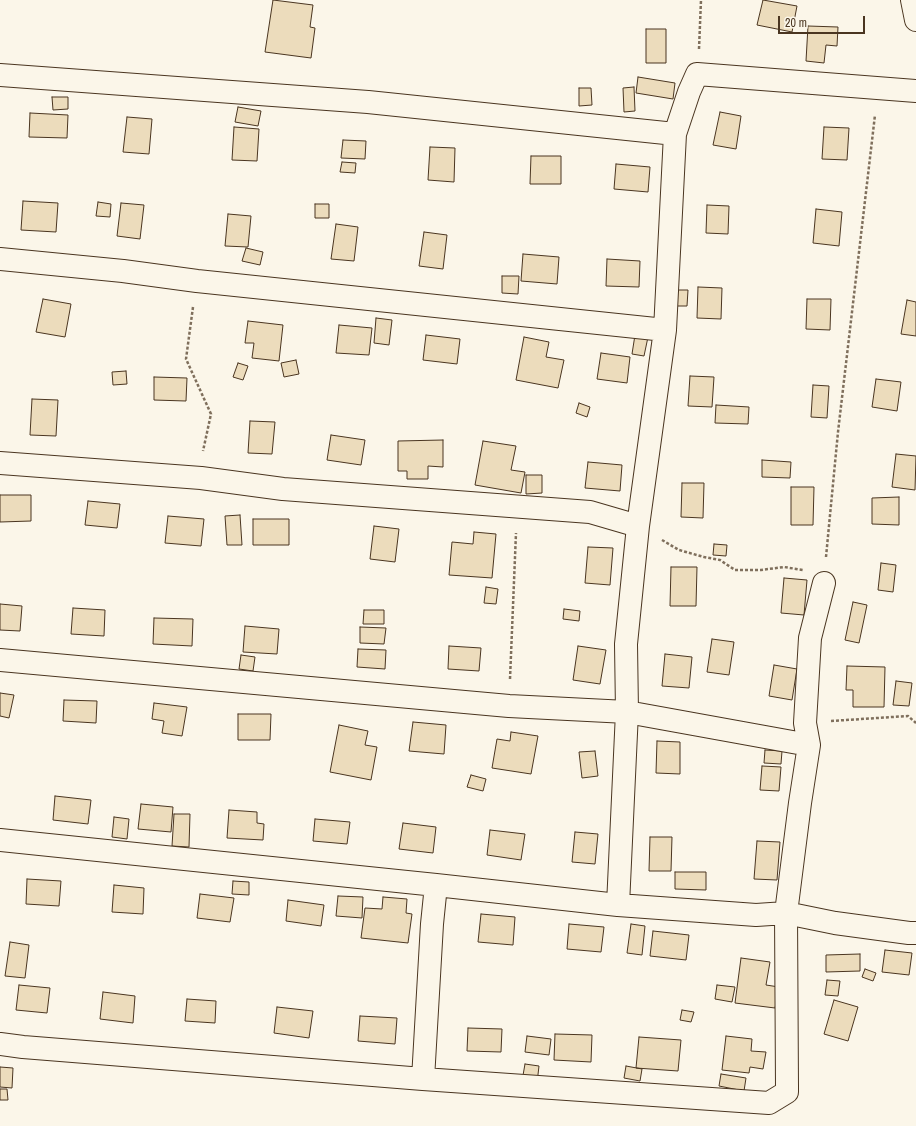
<!DOCTYPE html>
<html>
<head>
<meta charset="utf-8">
<style>
  body { margin:0 }
  #map { position:relative; width:916px; height:1126px; overflow:hidden; background:#fbf6e9; font-family:"Archivo Narrow",sans-serif }
  canvas { display:block }
  .scale { position:absolute; left:778px; top:16px; width:87px; height:18px; box-sizing:border-box; border:2px solid #4a3520; border-top:0; padding-left:5px; font-size:12px; line-height:14px; white-space:nowrap; color:#4a3520; -webkit-text-stroke:3px #fbf6e9; paint-order:stroke }
</style>
</head>
<body>
<div id="map">
<canvas width="916" height="1126"></canvas>
<div class="scale">20 m</div>
</div>
<script>
const g = document.querySelector('canvas').getContext('2d');
g.lineJoin = 'round';
function fill(path, color) { g.fillStyle = color; g.fill(path, 'evenodd'); }
const toPath = rows => new Path2D(rows.map(r => 'M' + r).join(''));
function trace(path, color, width, dash) { g.strokeStyle = color; g.lineWidth = width; g.lineCap = dash ? 'butt' : 'round'; g.setLineDash(dash || []); g.stroke(path); }
const building = toPath([
  [273,0,313,5,310,27,315,28,311,58,265,52,273,0],
  [763,0,797,6,792,32,757,25,763,0],
  [808,26,838,27,837,46,826,45,824,63,806,61,808,26],
  [646,29,666,29,666,63,646,63,646,29],
  [638,77,675,83,673,99,636,93,638,77],
  [634,87,635,111,624,112,623,88,634,87],
  [579,88,591,88,592,105,579,106,579,88],
  [52,97,68,97,68,109,53,110,52,97],
  [238,107,261,111,258,126,235,122,238,107],
  [720,112,741,116,736,149,713,145,720,112],
  [30,113,68,115,67,138,29,137,30,113],
  [127,117,152,119,149,154,123,152,127,117],
  [234,127,259,129,257,161,232,160,234,127],
  [824,127,849,128,847,160,822,159,824,127],
  [343,140,366,141,365,159,341,158,343,140],
  [430,147,455,148,454,182,428,180,430,147],
  [531,156,561,156,561,184,530,184,531,156],
  [342,162,356,163,355,173,340,172,342,162],
  [616,164,650,167,648,192,614,189,616,164],
  [23,201,58,203,56,232,21,230,23,201],
  [98,202,111,204,110,217,96,216,98,202],
  [121,203,144,205,140,239,117,236,121,203],
  [315,204,329,204,329,218,315,218,315,204],
  [707,205,729,206,728,234,706,233,707,205],
  [816,209,842,212,839,246,813,243,816,209],
  [228,214,251,216,248,247,225,246,228,214],
  [336,224,358,227,354,261,331,259,336,224],
  [424,232,447,235,443,269,419,266,424,232],
  [246,248,263,252,260,265,242,261,246,248],
  [523,254,559,257,557,284,521,281,523,254],
  [607,259,640,261,639,287,606,286,607,259],
  [502,276,519,276,518,294,502,293,502,276],
  [698,287,722,288,721,319,697,318,698,287],
  [674,290,688,290,687,306,673,306,674,290],
  [43,299,71,304,65,337,36,332,43,299],
  [807,299,831,299,830,330,806,329,807,299],
  [907,300,916,302,916,336,901,334,907,300],
  [376,318,392,320,389,345,374,343,376,318],
  [248,321,283,325,279,361,252,358,254,343,245,343,248,321],
  [339,325,372,328,369,355,336,353,339,325],
  [426,335,460,339,457,364,423,360,426,335],
  [635,335,648,337,644,356,632,354,635,335],
  [524,337,549,342,546,357,564,360,558,388,516,380,524,337],
  [601,353,630,357,627,383,597,379,601,353],
  [296,360,299,374,284,377,281,363,296,360],
  [238,363,248,366,243,380,233,377,238,363],
  [126,371,127,384,113,385,112,372,126,371],
  [690,376,714,377,712,407,688,406,690,376],
  [154,377,187,378,186,401,154,400,154,377],
  [876,379,901,382,897,411,872,407,876,379],
  [813,385,829,386,827,418,811,417,813,385],
  [32,399,58,400,56,436,30,435,32,399],
  [579,403,590,407,587,417,576,413,579,403],
  [716,405,749,407,748,424,715,423,716,405],
  [250,421,275,422,272,454,248,453,250,421],
  [331,435,365,440,361,465,327,460,331,435],
  [443,440,443,467,428,466,428,479,407,479,407,471,398,471,398,441,443,440],
  [483,441,516,446,511,470,525,472,521,493,475,485,483,441],
  [896,454,916,456,915,490,892,487,896,454],
  [762,460,791,462,790,478,762,477,762,460],
  [588,462,622,465,620,491,585,488,588,462],
  [526,475,542,475,542,493,526,494,526,475],
  [682,483,704,483,703,518,681,517,682,483],
  [791,487,814,487,813,525,791,525,791,487],
  [0,495,31,495,31,521,0,522,0,495],
  [899,497,899,525,872,524,872,498,899,497],
  [88,501,120,504,117,528,85,525,88,501],
  [240,515,242,545,227,545,225,516,240,515],
  [168,516,204,519,201,546,165,543,168,516],
  [253,519,289,519,289,545,253,545,253,519],
  [374,526,399,529,395,562,370,559,374,526],
  [474,532,496,534,492,578,449,575,452,542,473,544,474,532],
  [714,544,727,545,726,556,713,555,714,544],
  [588,547,613,548,610,585,585,583,588,547],
  [881,563,896,565,893,592,878,590,881,563],
  [671,567,697,567,696,606,670,606,671,567],
  [784,578,807,580,804,615,781,613,784,578],
  [486,587,498,589,496,604,484,603,486,587],
  [853,602,867,605,859,643,845,640,853,602],
  [0,604,22,606,20,631,0,630,0,604],
  [73,608,105,610,104,636,71,634,73,608],
  [564,609,580,611,579,621,563,619,564,609],
  [364,610,384,610,384,624,363,624,364,610],
  [154,618,193,619,192,646,153,644,154,618],
  [245,626,279,629,277,654,243,652,245,626],
  [360,627,386,628,384,644,360,643,360,627],
  [712,639,734,642,729,675,707,672,712,639],
  [449,646,481,648,479,671,448,669,449,646],
  [578,646,606,650,600,684,573,680,578,646],
  [358,649,386,650,385,669,357,667,358,649],
  [665,654,692,657,689,688,662,686,665,654],
  [241,655,255,657,253,671,239,669,241,655],
  [774,665,797,669,792,700,769,696,774,665],
  [847,666,885,667,884,707,853,707,853,690,846,690,847,666],
  [896,681,912,683,909,706,893,705,896,681],
  [0,693,14,695,9,718,0,716,0,693],
  [64,700,97,701,96,723,63,721,64,700],
  [154,703,187,707,182,736,162,733,164,721,152,719,154,703],
  [238,714,271,714,270,740,238,740,238,714],
  [413,722,446,725,444,754,409,751,413,722],
  [339,725,368,731,365,745,377,747,371,780,330,772,339,725],
  [511,732,538,736,531,774,492,768,497,739,510,741,511,732],
  [657,741,680,742,680,774,656,773,657,741],
  [765,750,782,751,781,764,764,763,765,750],
  [595,751,598,776,582,778,579,752,595,751],
  [762,766,781,767,779,791,760,790,762,766],
  [471,775,486,779,483,791,467,787,471,775],
  [55,796,91,800,88,824,53,820,55,796],
  [141,804,173,807,171,832,138,829,141,804],
  [229,810,257,812,257,823,264,824,263,840,227,838,229,810],
  [174,814,190,814,189,847,172,846,174,814],
  [114,817,129,819,127,839,112,837,114,817],
  [315,819,350,822,347,844,313,841,315,819],
  [403,823,436,827,433,853,399,849,403,823],
  [490,830,525,834,521,860,487,855,490,830],
  [575,832,598,834,595,864,572,862,575,832],
  [650,837,672,837,671,871,649,871,650,837],
  [757,841,780,842,777,880,754,879,757,841],
  [675,872,706,872,706,890,675,889,675,872],
  [27,879,61,881,59,906,26,904,27,879],
  [233,881,249,882,249,895,232,894,233,881],
  [114,885,144,888,143,914,112,912,114,885],
  [200,894,234,898,230,922,197,918,200,894],
  [338,896,363,897,362,918,336,916,338,896],
  [383,897,407,899,406,913,412,914,408,943,361,938,365,908,382,909,383,897],
  [288,900,324,905,321,926,286,921,288,900],
  [481,914,515,917,513,945,478,942,481,914],
  [569,924,604,927,601,952,567,949,569,924],
  [631,924,645,926,642,955,627,953,631,924],
  [653,931,689,935,686,960,650,956,653,931],
  [10,942,29,945,25,978,5,976,10,942],
  [885,950,912,953,909,975,882,972,885,950],
  [860,954,860,971,826,972,826,955,860,954],
  [741,958,770,962,766,985,779,987,775,1008,735,1003,741,958],
  [865,969,876,973,873,981,862,977,865,969],
  [827,980,840,981,838,996,825,995,827,980],
  [19,985,50,988,47,1013,16,1010,19,985],
  [717,985,735,987,732,1002,715,999,717,985],
  [103,992,135,996,133,1023,100,1019,103,992],
  [187,999,216,1001,215,1023,185,1021,187,999],
  [834,1000,858,1007,848,1041,824,1034,834,1000],
  [277,1007,313,1011,309,1038,274,1033,277,1007],
  [682,1010,694,1012,691,1022,680,1020,682,1010],
  [360,1016,397,1018,395,1044,358,1041,360,1016],
  [468,1028,502,1029,501,1052,467,1051,468,1028],
  [555,1034,592,1035,591,1062,554,1060,555,1034],
  [527,1036,551,1039,549,1055,525,1052,527,1036],
  [726,1036,752,1039,751,1051,766,1052,763,1069,750,1067,749,1073,722,1070,726,1036],
  [639,1037,681,1040,678,1071,636,1068,639,1037],
  [525,1064,539,1066,537,1083,522,1081,525,1064],
  [626,1066,642,1069,640,1081,624,1078,626,1066],
  [0,1067,13,1068,12,1088,0,1087,0,1067],
  [721,1074,746,1078,744,1091,719,1086,721,1074],
  [0,1089,7,1089,8,1100,0,1100,0,1089]
]);
fill(building, '#ecdcbc');
trace(building, '#4a3520', 1);
const minor = toPath([
  [912,0,916,20],
  [0,75,368,102,675,134],
  [0,259,123,271,197,281,665,330],
  [0,463,201,478,283,489,590,512,638,526],
  [0,660,509,706,627,712,809,745],
  [0,840,436,885,618,905,756,915,786,913,835,923,909,933,916,933],
  [618,905,627,712,626,644,638,526,665,330,675,134,689,92,697,74,916,91],
  [0,1044,23,1047,423,1079,769,1103,787,1092,787,1088,786,913,800,803,809,745,805,723,810,638,824,583],
  [423,1079,432,924,436,885]
]);
trace(minor, '#4a3520', 24);
trace(toPath([
  [699,49,701,0],
  [193,307,186,359,211,414,203,451],
  [662,540,679,550,704,557,720,560,735,570,761,570,784,567,803,570],
  [826,557,838,432,875,115],
  [510,679,516,533],
  [831,721,908,716,916,723]
]), '#7f6f5c', 2.5, [3, 2]);
trace(minor, '#fbf6e9', 22);
</script>
</body>
</html>
